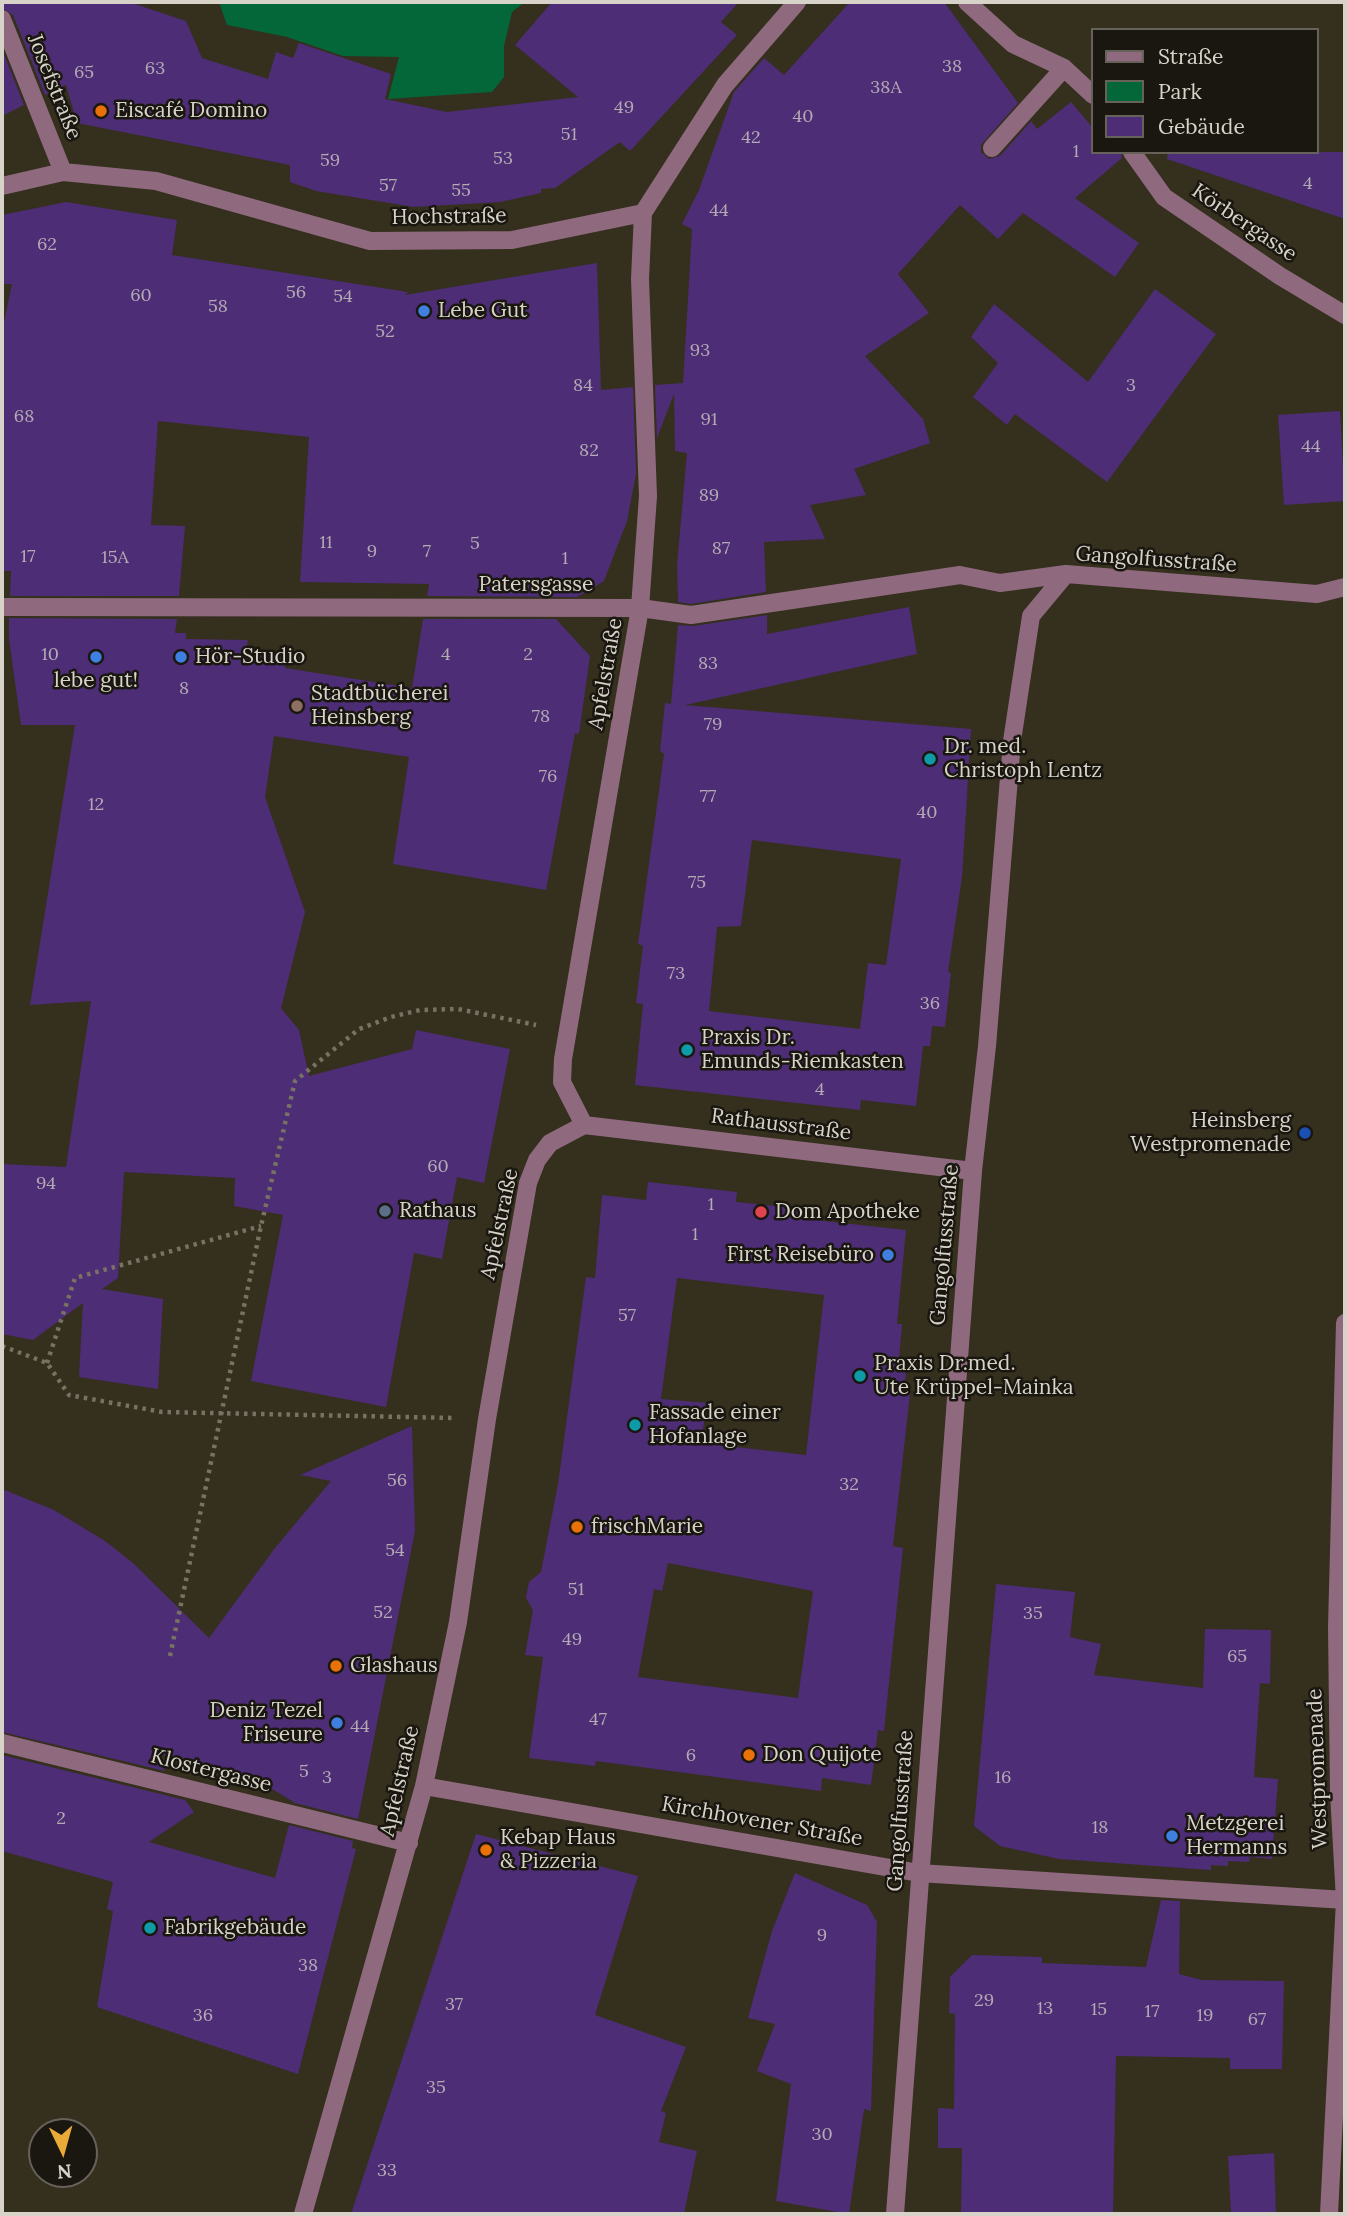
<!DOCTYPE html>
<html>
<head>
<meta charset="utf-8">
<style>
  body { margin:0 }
  #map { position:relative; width:1347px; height:2216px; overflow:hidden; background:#352f1e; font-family:Lora,serif }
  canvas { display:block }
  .frame { position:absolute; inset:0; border:4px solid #d7d3c9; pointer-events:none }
  .legend { position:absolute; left:1091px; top:28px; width:228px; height:126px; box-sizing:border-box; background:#1a1710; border:2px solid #66625a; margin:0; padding:9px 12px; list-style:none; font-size:21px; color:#d7d3c9 }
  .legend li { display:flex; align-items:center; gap:14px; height:35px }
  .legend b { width:35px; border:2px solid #66625a }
  .north { position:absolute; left:28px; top:2118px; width:70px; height:70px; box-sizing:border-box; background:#1a1710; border:2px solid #66625a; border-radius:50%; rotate:175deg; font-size:19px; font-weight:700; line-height:28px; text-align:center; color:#d7d3c9 }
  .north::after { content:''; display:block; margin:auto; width:24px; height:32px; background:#e9aa38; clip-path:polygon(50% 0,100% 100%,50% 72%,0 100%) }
</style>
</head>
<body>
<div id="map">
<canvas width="1347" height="2216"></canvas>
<div class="frame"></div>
<ul class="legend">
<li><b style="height:9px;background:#8f6a7e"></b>Straße</li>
<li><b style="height:19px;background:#04673a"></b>Park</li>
<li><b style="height:19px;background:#4d2d75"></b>Gebäude</li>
</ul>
<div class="north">N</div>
</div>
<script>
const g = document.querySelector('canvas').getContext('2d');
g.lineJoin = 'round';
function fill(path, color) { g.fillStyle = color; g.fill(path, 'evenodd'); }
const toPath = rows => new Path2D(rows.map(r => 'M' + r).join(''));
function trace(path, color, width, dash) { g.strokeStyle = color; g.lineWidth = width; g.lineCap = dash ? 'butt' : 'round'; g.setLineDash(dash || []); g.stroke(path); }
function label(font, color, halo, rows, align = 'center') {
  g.font = font + ' Lora,serif'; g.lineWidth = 5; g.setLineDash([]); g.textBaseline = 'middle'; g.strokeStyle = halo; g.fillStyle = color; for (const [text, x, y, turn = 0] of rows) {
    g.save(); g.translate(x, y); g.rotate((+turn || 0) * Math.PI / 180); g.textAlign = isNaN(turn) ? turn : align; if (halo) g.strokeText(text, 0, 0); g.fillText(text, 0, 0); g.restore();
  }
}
fill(toPath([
  [219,2,525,2,512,12,504,46,504,77,492,92,388,99,399,57,343,56,287,37,227,25]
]), '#04673a');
fill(toPath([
  [2,2,129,2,186,21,202,58,268,79,276,52,293,58,299,43,391,74,385,99,447,112,578,97,515,45,552,2,739,2,721,22,737,35,630,151,620,142,555,188,541,189,541,193,500,202,414,207,316,191,290,182,290,165,77,123,66,85,45,95,13,15,2,8],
  [850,2,944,2,1018,103,981,145,981,152,989,159,1000,156,1031,121,1037,129,1071,102,1093,128,1093,152,1121,152,1122,158,1075,198,1139,243,1115,277,1023,213,998,239,960,205,898,274,929,313,865,356,923,419,930,443,854,469,866,495,810,505,825,539,764,542,766,592,691,604,678,602,677,565,687,453,675,451,674,394,657,438,655,385,683,383,692,229,682,224,699,190,734,92,764,58,784,75],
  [2,49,24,105,2,116],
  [1168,152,1345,152,1345,219,1167,159],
  [66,202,177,220,172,255,408,292,405,295,597,263,601,390,633,387,636,474,627,521,604,581,577,597,427,596,429,584,300,582,309,437,158,421,151,525,185,526,179,596,10,596,11,571,2,571,2,332,12,284,2,284,2,215],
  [1155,289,1216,334,1107,482,1015,414,1007,425,973,397,998,363,971,337,994,304,1088,382],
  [1340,411,1345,501,1284,505,1278,415],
  [909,607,917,654,685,705,971,729,962,877,948,972,951,973,945,1027,932,1026,930,1046,923,1046,916,1106,861,1100,860,1110,635,1085,643,1004,636,1003,643,946,638,944,664,754,660,751,665,703,671,704,678,625,693,626,767,615,767,634],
  [752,840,901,859,886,965,868,963,860,1029,709,1011,717,927,741,926],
  [9,618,177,619,175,633,186,633,186,639,248,640,246,652,286,659,285,668,412,688,423,619,556,619,590,656,579,734,575,733,546,890,393,864,409,757,274,736,265,797,305,912,281,1008,299,1030,309,1076,412,1049,416,1030,510,1049,484,1183,457,1177,442,1259,414,1253,386,1407,251,1381,283,1215,234,1206,235,1178,124,1172,118,1278,102,1289,163,1299,158,1389,79,1377,83,1303,33,1340,2,1334,2,1164,66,1167,91,1001,30,1005,75,725,21,725,9,639],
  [648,1182,737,1192,736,1202,807,1209,806,1219,906,1230,897,1324,902,1324,899,1359,907,1360,904,1393,910,1394,893,1546,903,1548,884,1731,878,1730,871,1785,822,1778,821,1791,596,1761,595,1766,529,1758,543,1657,525,1655,533,1610,526,1598,529,1582,541,1572,558,1484,586,1277,595,1278,602,1195,646,1200],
  [677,1278,824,1295,806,1455,700,1443,708,1403,661,1399],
  [668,1563,813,1591,798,1698,638,1677,654,1589,662,1591],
  [412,1426,415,1531,358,1819,295,1803,254,1778,152,1752,165,1771,2,1732,2,1489,54,1510,105,1541,133,1563,209,1638,275,1548,331,1481,300,1475],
  [996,1584,1075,1592,1070,1637,1101,1644,1094,1675,1203,1688,1205,1629,1271,1630,1270,1684,1260,1683,1254,1777,1278,1779,1272,1859,1250,1857,1249,1862,1228,1861,1228,1866,1211,1865,1211,1870,1059,1859,1000,1846,974,1826],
  [2,1755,185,1800,194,1812,149,1842,275,1878,289,1825,353,1841,352,1848,356,1849,298,2074,97,2007,113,1911,107,1909,113,1882,2,1851],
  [476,1834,638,1876,595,2015,686,2047,661,2111,666,2113,659,2142,697,2151,684,2214,351,2214],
  [795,1873,867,1905,877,1922,871,2111,864,2109,849,2214,776,2201,791,2084,757,2071,775,2024,748,2018,772,1931],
  [1161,1900,1180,1901,1179,1974,1202,1980,1284,1981,1282,2069,1230,2069,1230,2058,1116,2056,1113,2214,961,2214,962,2148,938,2148,938,2108,954,2109,955,2014,949,2013,950,1977,972,1955,1042,1957,1042,1963,1146,1967],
  [1274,2153,1276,2214,1231,2214,1228,2156]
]), '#4d2d75');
trace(toPath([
  [2,1346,47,1363,69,1395,162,1412,455,1418],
  [47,1363,75,1278,261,1226],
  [170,1656,261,1226,295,1081,359,1029,391,1017,420,1010,458,1009,536,1025]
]), '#777264', 4.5, [3.5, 5]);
trace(toPath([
  [967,2,1013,44,1064,68,1093,95],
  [2,19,63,172],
  [992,148,1064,68],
  [1132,152,1164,197,1280,276,1345,315],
  [2,186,63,172,156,181,370,241,512,240,643,213,725,85,797,2],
  [2,607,640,608,691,615,960,575,1000,583,1066,574,1317,594,1345,587],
  [584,1125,562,1082,563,1059,640,608,648,496,640,279,643,213],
  [584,1125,973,1171],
  [2,1743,409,1843],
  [424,1786,919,1873,1345,1900],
  [303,2214,424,1786,458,1622,487,1419,528,1183,537,1160,550,1143,584,1125],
  [895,2214,973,1171,987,1046,1012,741,1031,616,1066,574],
  [1329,2214,1345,1900,1339,1793,1337,1627,1345,1323]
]), '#8f6a7e', 18);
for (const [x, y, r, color] of [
  [101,111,7,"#e8710a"],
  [424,311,7,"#3f7fe0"],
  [96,657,7,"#3f7fe0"],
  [181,657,7,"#3f7fe0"],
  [297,706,7,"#8d6e63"],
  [930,759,7,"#0f9aa8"],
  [687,1050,7,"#0f9aa8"],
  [1305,1133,7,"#1a4fb4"],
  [385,1211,7,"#5c6f8a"],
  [761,1212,7,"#e0444e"],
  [888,1255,7,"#3f7fe0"],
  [860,1376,7,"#0f9aa8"],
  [635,1425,7,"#0f9aa8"],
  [577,1527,7,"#e8710a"],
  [336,1666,7,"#e8710a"],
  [337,1723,7,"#3f7fe0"],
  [749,1755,7,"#e8710a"],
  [1172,1836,7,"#3f7fe0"],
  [486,1850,7,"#e8710a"],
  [150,1928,7,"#0f9aa8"]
]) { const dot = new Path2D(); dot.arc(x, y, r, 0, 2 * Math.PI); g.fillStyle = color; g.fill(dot); trace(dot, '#1a1710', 2.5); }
label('18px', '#b4aab4', null, [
  ["38",952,67],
  ["63",155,69],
  ["65",84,73],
  ["38A",886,88],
  ["49",624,108],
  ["40",803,117],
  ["51",569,135],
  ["42",751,138],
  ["1",1076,152],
  ["53",503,159],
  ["59",330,161],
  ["4",1308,184],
  ["57",388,186],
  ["55",461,191],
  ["44",719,211],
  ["62",47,245],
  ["56",296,293],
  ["60",141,296],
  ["54",343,297],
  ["58",218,307],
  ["52",385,332],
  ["93",700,351],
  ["84",583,386],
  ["3",1131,386],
  ["68",24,417],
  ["91",709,420],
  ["44",1311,447],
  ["82",589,451],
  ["89",709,496],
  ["11",326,543],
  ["5",475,544],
  ["87",721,549],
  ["9",372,552],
  ["7",427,552],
  ["17",28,557],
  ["15A",115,558],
  ["1",565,559],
  ["10",50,655],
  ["4",446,655],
  ["2",528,655],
  ["83",708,664],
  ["8",184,689],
  ["78",541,717],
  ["79",713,725],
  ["76",548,777],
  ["77",708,797],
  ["12",96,805],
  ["40",927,813],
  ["75",697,883],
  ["73",676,974],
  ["36",930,1004],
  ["4",820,1090],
  ["60",438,1167],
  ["94",46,1184],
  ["1",711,1205],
  ["1",695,1235],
  ["57",627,1316],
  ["56",397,1481],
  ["32",849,1485],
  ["54",395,1551],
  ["51",576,1590],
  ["52",383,1613],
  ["35",1033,1614],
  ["49",572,1640],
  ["65",1237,1657],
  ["47",598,1720],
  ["44",360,1727],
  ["6",691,1756],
  ["5",304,1772],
  ["3",327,1778],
  ["16",1003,1778],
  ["2",61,1819],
  ["18",1100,1828],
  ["9",822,1936],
  ["38",308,1966],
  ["29",984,2001],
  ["37",454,2005],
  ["13",1045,2009],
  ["15",1099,2010],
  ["17",1152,2012],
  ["36",203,2016],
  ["19",1205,2016],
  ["67",1257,2020],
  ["35",436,2088],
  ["30",822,2135],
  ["33",387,2171]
]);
label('21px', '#d7d3c9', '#1a1710', [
  ["Josefstraße",54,87,68],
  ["Hochstraße",449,217,-1],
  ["Körbergasse",1244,223,34],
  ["Gangolfusstraße",1156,560,4],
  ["Patersgasse",536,585],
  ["Apfelstraße",606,674,-80],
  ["Rathausstraße",781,1125,7],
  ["Apfelstraße",500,1224,-78],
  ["Gangolfusstraße",945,1245,-85],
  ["Westpromenade",1318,1769,-92],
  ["Klostergasse",211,1771,14],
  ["Apfelstraße",400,1781,-77],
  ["Gangolfusstraße",901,1811,-86],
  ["Kirchhovener Straße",762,1822,10]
]);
label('21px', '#d7d3c9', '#1a1710', [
  ["Eiscafé Domino",115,111],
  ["Lebe Gut",438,311],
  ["Hör-Studio",195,657],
  ["lebe gut!",96,681,"center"],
  ["Stadtbücherei",311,694],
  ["Heinsberg",311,718],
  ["Dr. med.",944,747],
  ["Christoph Lentz",944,771],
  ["Praxis Dr.",701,1038],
  ["Emunds-Riemkasten",701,1062],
  ["Heinsberg",1291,1121,"right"],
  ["Westpromenade",1291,1145,"right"],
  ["Rathaus",399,1211],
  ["Dom Apotheke",775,1212],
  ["First Reisebüro",874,1255,"right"],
  ["Praxis Dr.med.",874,1364],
  ["Ute Krüppel-Mainka",874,1388],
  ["Fassade einer",649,1413],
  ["Hofanlage",649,1437],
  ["frischMarie",591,1527],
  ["Glashaus",350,1666],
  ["Deniz Tezel",323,1711,"right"],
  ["Friseure",323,1735,"right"],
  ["Don Quijote",763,1755],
  ["Metzgerei",1186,1824],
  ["Hermanns",1186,1848],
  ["Kebap Haus",500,1838],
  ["& Pizzeria",500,1862],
  ["Fabrikgebäude",164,1928]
], 'left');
</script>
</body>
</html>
